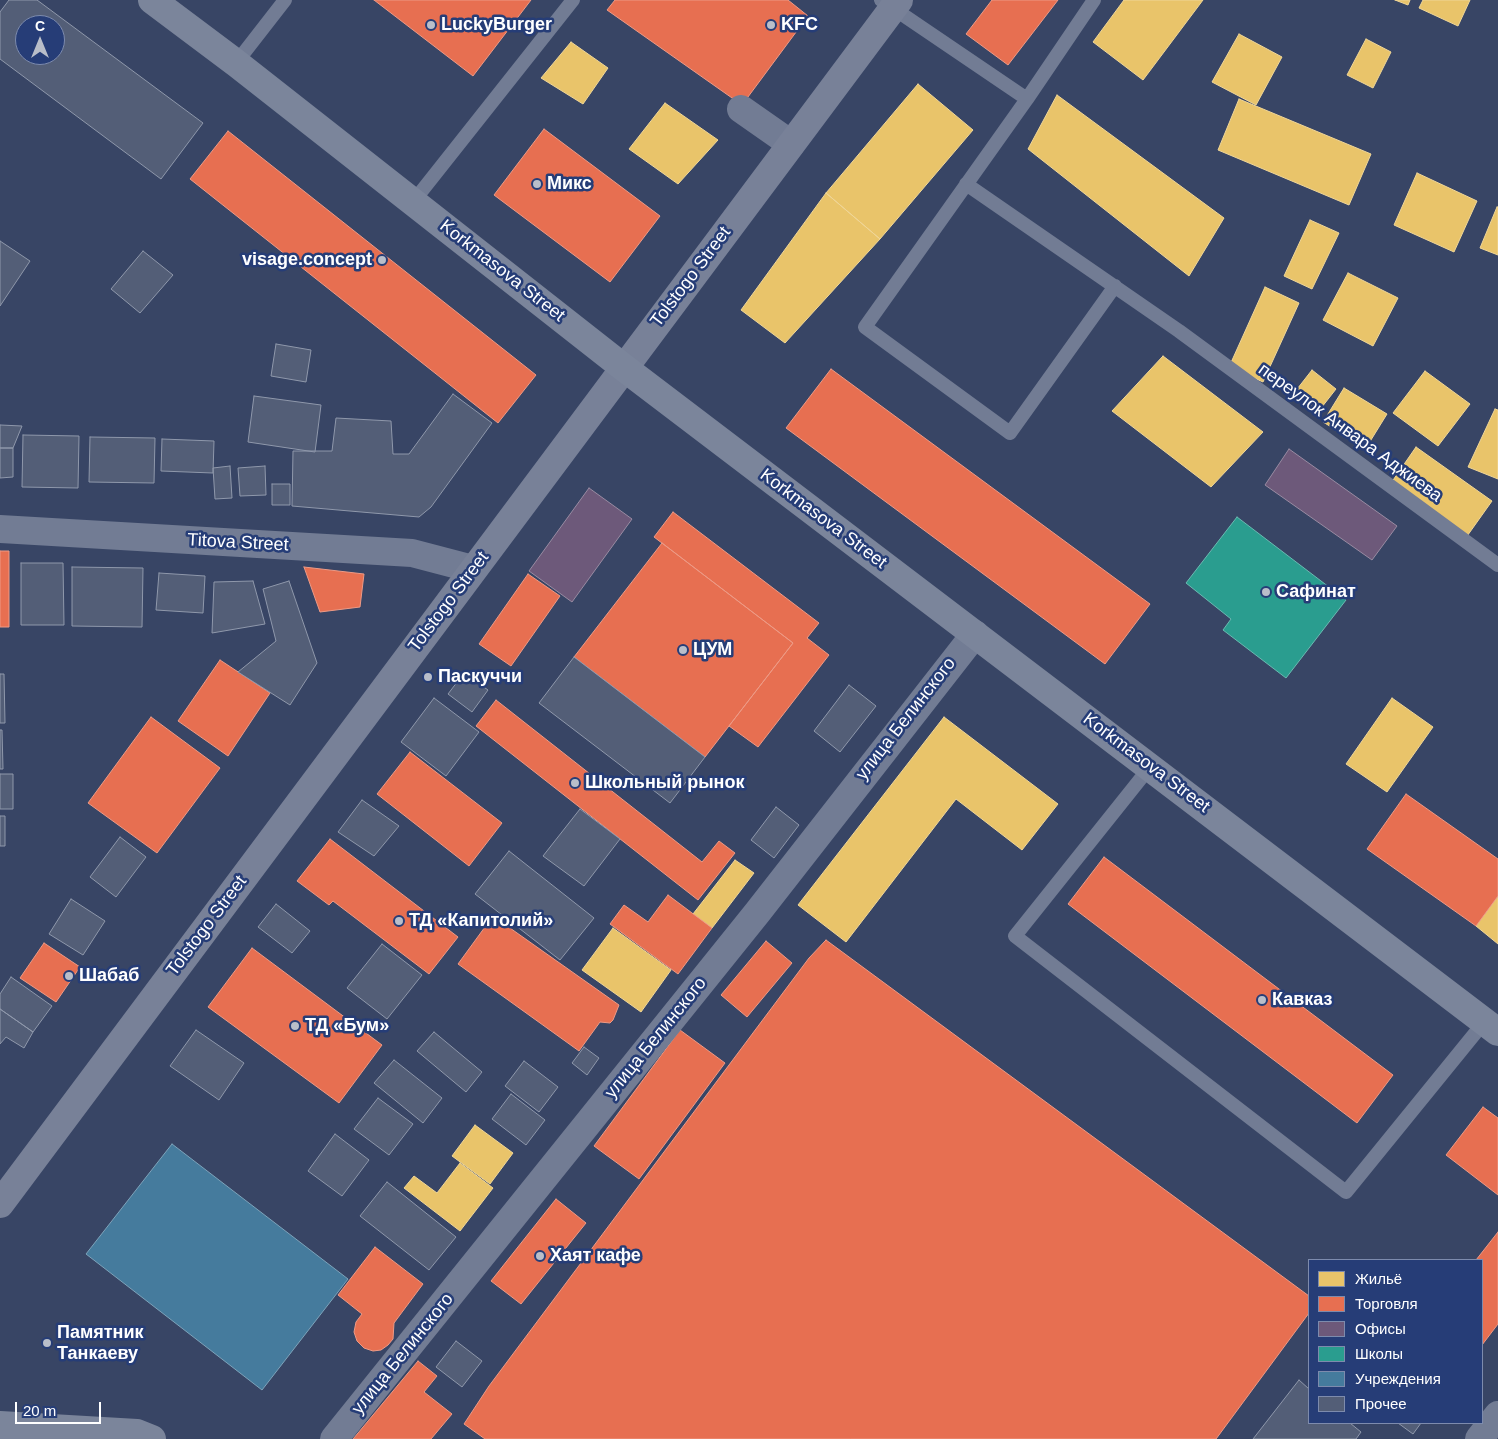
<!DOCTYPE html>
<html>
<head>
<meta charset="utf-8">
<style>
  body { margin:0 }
  #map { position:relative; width:1498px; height:1439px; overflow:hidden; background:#384565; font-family:Arial,sans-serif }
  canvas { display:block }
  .legend { position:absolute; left:1308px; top:1259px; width:175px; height:165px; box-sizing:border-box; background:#263d77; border:1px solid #7d8bad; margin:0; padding:6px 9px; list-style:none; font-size:15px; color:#fff }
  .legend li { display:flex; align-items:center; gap:10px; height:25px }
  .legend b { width:25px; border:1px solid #7d8bad }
  .north { position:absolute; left:15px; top:15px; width:50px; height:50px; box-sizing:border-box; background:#263d77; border:1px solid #7d8bad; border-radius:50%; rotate:0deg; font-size:14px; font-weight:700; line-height:20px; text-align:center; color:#fff }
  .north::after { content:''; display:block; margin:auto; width:18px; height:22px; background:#b9bec9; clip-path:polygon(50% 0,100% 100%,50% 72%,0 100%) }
  .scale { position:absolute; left:15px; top:1402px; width:86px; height:22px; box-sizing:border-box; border:2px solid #fff; border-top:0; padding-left:6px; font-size:15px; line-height:18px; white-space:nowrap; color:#fff; -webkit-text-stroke:4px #263d77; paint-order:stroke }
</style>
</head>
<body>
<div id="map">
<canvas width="1498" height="1439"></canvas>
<ul class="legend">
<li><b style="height:14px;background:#e9c46a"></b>Жильё</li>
<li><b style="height:14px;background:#e76f51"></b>Торговля</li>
<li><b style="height:14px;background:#6d597a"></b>Офисы</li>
<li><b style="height:14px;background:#2a9d8f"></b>Школы</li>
<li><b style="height:14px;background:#457b9d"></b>Учреждения</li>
<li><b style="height:14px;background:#535e77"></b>Прочее</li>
</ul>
<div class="north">С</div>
<div class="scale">20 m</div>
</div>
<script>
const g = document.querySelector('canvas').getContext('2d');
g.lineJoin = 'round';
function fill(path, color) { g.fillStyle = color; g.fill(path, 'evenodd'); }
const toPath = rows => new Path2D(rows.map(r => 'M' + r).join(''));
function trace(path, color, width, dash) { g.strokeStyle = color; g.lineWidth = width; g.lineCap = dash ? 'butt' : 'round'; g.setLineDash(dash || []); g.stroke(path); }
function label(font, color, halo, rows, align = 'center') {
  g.font = font + ' Arial,sans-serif'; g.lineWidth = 5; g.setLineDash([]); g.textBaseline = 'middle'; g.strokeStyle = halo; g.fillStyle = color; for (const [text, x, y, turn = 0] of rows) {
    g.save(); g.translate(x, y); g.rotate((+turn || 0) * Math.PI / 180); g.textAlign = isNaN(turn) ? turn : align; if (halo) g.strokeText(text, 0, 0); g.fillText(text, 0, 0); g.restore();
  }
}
const homes = toPath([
  [1124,0,1203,0,1143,80,1093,42,1124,0],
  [1395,0,1410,0,1408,5,1395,0],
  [1423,0,1470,0,1458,26,1419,8,1423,0],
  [1239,34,1282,57,1256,105,1212,82,1239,34],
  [1366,39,1391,52,1373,88,1347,75,1366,39],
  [571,42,608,68,583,104,541,78,571,42],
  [918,84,973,130,880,239,826,193,918,84],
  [1057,95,1224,218,1189,276,1028,149,1057,95],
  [1239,99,1371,154,1349,205,1218,150,1239,99],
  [665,103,718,140,678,184,629,149,665,103],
  [1417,173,1477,201,1454,252,1394,225,1417,173],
  [826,193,880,239,785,343,741,310,826,193],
  [1497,207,1498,207,1498,255,1480,248,1497,207],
  [1310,220,1339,233,1312,289,1284,276,1310,220],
  [1348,273,1398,298,1373,346,1323,320,1348,273],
  [1265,287,1299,303,1263,382,1229,367,1265,287],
  [1163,356,1263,432,1211,487,1112,411,1163,356],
  [1312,370,1336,389,1318,412,1294,393,1312,370],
  [1425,371,1470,404,1438,446,1393,413,1425,371],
  [1344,388,1387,414,1366,448,1323,422,1344,388],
  [1495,409,1498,410,1498,479,1468,467,1495,409],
  [1416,447,1492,501,1465,539,1389,486,1416,447],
  [1392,698,1433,727,1387,792,1346,764,1392,698],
  [944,717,1058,804,1022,850,956,799,846,942,798,905,944,717],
  [735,860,754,873,712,928,693,914,735,860],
  [1498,896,1498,944,1476,926,1498,896],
  [613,928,671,970,641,1012,582,970,613,928],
  [475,1125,513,1153,490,1184,452,1156,475,1125],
  [460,1163,493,1188,460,1231,404,1188,414,1176,437,1193,460,1163]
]);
fill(homes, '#e9c46a');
trace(homes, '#f0d697', 1);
const shops = toPath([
  [374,0,531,0,473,76,374,0],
  [615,0,788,0,808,16,742,105,607,10,615,0],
  [992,0,1058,0,1008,65,966,34,992,0],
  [544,129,660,216,610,282,494,195,544,129],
  [228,131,536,375,498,423,190,179,228,131],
  [831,369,1150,604,1105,664,786,428,831,369],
  [673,512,819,623,807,638,829,655,758,747,729,726,793,643,654,537,673,512],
  [662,543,793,643,705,757,574,657,662,543],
  [0,551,9,551,9,627,0,627,0,551],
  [304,567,364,574,360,607,320,612,304,567],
  [528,574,560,596,511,666,479,644,528,574],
  [220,660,270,693,228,756,178,721,220,660],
  [496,700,702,862,719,841,735,853,698,900,476,726,496,700],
  [151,717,220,768,157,853,88,803,151,717],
  [410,752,502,823,469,866,377,794,410,752],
  [1406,794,1498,859,1498,896,1476,926,1367,849,1406,794],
  [330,839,458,937,429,974,333,901,329,905,297,881,330,839],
  [1104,857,1393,1075,1357,1123,1068,904,1104,857],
  [668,895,712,928,678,974,610,924,624,905,648,922,668,895],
  [493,916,619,1005,613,1020,610,1023,600,1022,579,1051,458,964,493,916],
  [826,940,1309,1296,1309,1313,1216,1439,485,1439,464,1424,489,1386,809,958,826,940],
  [766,941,792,963,747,1017,721,995,766,941],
  [44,943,80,967,56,1002,20,978,44,943],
  [252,948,382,1045,339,1103,208,1007,252,948],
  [680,1030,725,1063,639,1179,594,1146,680,1030],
  [1483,1107,1498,1118,1498,1195,1446,1155,1483,1107],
  [556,1199,586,1223,521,1304,491,1281,556,1199],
  [1498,1232,1498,1324,1482,1345,1482,1260,1476,1260,1498,1232],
  [375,1247,423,1284,394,1323,393,1339,388,1345,381,1350,373,1351,364,1348,357,1341,354,1332,356,1322,362,1314,338,1295,375,1247],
  [418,1361,437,1376,424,1392,452,1414,431,1439,353,1439,418,1361]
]);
fill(shops, '#e76f51');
trace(shops, '#ee9a85', 1);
const offices = toPath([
  [1289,449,1397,526,1372,560,1265,485,1289,449],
  [589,488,632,519,572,602,529,571,589,488]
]);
fill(offices, '#6d597a');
trace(offices, '#998ba2', 1);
const schools = toPath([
  [1237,517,1346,600,1286,678,1223,630,1231,619,1186,583,1237,517]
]);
fill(schools, '#2a9d8f');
trace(schools, '#6abab1', 1);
const public = toPath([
  [172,1144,348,1279,262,1390,86,1254,172,1144]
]);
fill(public, '#457b9d');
trace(public, '#7da3ba', 1);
const building = toPath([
  [9,0,37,0,203,123,161,179,0,59,0,12,9,0],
  [25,25,55,25,55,55,25,55,25,25],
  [0,241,30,261,0,306,0,241],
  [143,251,173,275,140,313,111,289,143,251],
  [276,344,311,350,306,382,271,376,276,344],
  [453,394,492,423,431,507,419,517,292,506,293,451,332,451,336,418,391,421,393,454,409,454,453,394],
  [254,396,321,405,315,452,248,442,254,396],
  [0,425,22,426,13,448,0,448,0,425],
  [23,435,79,436,78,488,22,487,23,435],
  [90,437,155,438,154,483,89,482,90,437],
  [162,439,214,441,213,473,161,471,162,439],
  [0,448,13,448,13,477,0,478,0,448],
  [230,466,232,498,215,499,213,468,230,466],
  [265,466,266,495,240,496,238,468,265,466],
  [272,484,290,484,290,505,272,505,272,484],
  [21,563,63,563,64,625,21,625,21,563],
  [72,567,143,568,142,627,72,626,72,567],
  [159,573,205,576,203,613,156,610,159,573],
  [253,581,265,624,212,633,214,582,253,581],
  [289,581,317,663,290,705,238,672,276,641,263,589,289,581],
  [574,657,705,757,670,803,539,703,574,657],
  [464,673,488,690,472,712,448,694,464,673],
  [0,674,4,674,5,723,0,723,0,674],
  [849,685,876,706,840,752,814,731,849,685],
  [434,698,479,732,446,776,401,742,434,698],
  [0,730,2,730,3,769,0,769,0,730],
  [0,774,13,774,13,809,0,809,0,774],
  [362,800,399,826,374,856,338,832,362,800],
  [776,807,799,825,774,858,751,840,776,807],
  [580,809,620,839,584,886,543,856,580,809],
  [0,816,5,816,5,846,0,846,0,816],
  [120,837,146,857,116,897,90,877,120,837],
  [509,851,594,918,560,960,475,894,509,851],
  [71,899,105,921,83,955,49,934,71,899],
  [276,904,310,931,292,953,258,927,276,904],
  [382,944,422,975,387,1019,347,988,382,944],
  [11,977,52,1006,33,1032,0,1009,0,994,11,977],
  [0,1009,33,1032,24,1048,6,1037,0,1044,0,1009],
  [196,1030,244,1063,219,1100,170,1066,196,1030],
  [434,1032,482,1072,466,1092,417,1051,434,1032],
  [584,1047,599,1058,587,1075,572,1063,584,1047],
  [394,1060,442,1098,423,1123,374,1083,394,1060],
  [524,1061,558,1087,539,1112,505,1086,524,1061],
  [511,1094,545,1120,526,1145,492,1119,511,1094],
  [378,1098,413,1124,389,1155,354,1129,378,1098],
  [335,1134,369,1160,342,1196,308,1171,335,1134],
  [387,1182,456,1237,429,1270,360,1216,387,1182],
  [456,1341,482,1361,462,1387,436,1367,456,1341],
  [1299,1380,1309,1389,1309,1423,1350,1423,1361,1432,1356,1439,1253,1439,1299,1380],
  [1398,1423,1421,1423,1413,1434,1398,1423]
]);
fill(building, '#535e77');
trace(building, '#8f98ab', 1);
trace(toPath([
  [881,0,1027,99,1094,0],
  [236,63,285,0],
  [1027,99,865,327,1010,433,1115,286],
  [966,184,1179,331,1498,565],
  [413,202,573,0],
  [1150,767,1015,936,1346,1192,1481,1026,1486,1023]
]), '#727c94', 14);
trace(toPath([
  [741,109,791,144],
  [0,529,412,553,473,569],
  [334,1439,757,913,975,634]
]), '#727c94', 28);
trace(toPath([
  [1479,1439,1498,1415]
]), '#727c94', 28);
trace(toPath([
  [0,1204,899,0]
]), '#788198', 28);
trace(toPath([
  [152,0,236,63,623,367,1498,1032],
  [0,1425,137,1433,152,1439]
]), '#7b859b', 28);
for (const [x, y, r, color] of [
  [431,25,5,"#b9bec9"],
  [771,25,5,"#b9bec9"],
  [537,184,5,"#b9bec9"],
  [382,260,5,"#b9bec9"],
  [1266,592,5,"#b9bec9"],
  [683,650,5,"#b9bec9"],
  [428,677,5,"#b9bec9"],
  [575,783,5,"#b9bec9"],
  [399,921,5,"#b9bec9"],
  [69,976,5,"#b9bec9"],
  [1262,1000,5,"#b9bec9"],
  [295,1026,5,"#b9bec9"],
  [540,1256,5,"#b9bec9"],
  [47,1343,5,"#b9bec9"]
]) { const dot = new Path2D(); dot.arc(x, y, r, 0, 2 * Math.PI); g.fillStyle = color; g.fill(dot); trace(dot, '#263d77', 2); }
label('bold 18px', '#fff', '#263d77', [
  ["LuckyBurger",441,25],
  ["KFC",781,25],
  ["Микс",547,184],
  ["visage.concept",372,260,"right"],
  ["Сафинат",1276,592],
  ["ЦУМ",693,650],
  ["Паскуччи",438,677],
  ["Школьный рынок",585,783],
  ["ТД «Капитолий»",409,921],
  ["Шабаб",79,976],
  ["Кавказ",1272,1000],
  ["ТД «Бум»",305,1026],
  ["Хаят кафе",550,1256],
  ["Памятник",57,1333],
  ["Танкаеву",57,1354]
], 'left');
label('18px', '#fff', '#263d77', [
  ["Korkmasova Street",502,271,38],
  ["Tolstogo Street",691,277,-53],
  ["переулок Анвара Аджиева",1350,433,36],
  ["Korkmasova Street",823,519,37],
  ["Titova Street",238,543,3],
  ["Tolstogo Street",449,602,-53],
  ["улица Белинского",906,719,-52],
  ["Korkmasova Street",1146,763,37],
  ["Tolstogo Street",207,926,-53],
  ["улица Белинского",656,1038,-51],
  ["улица Белинского",403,1354,-51]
]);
</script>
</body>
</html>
